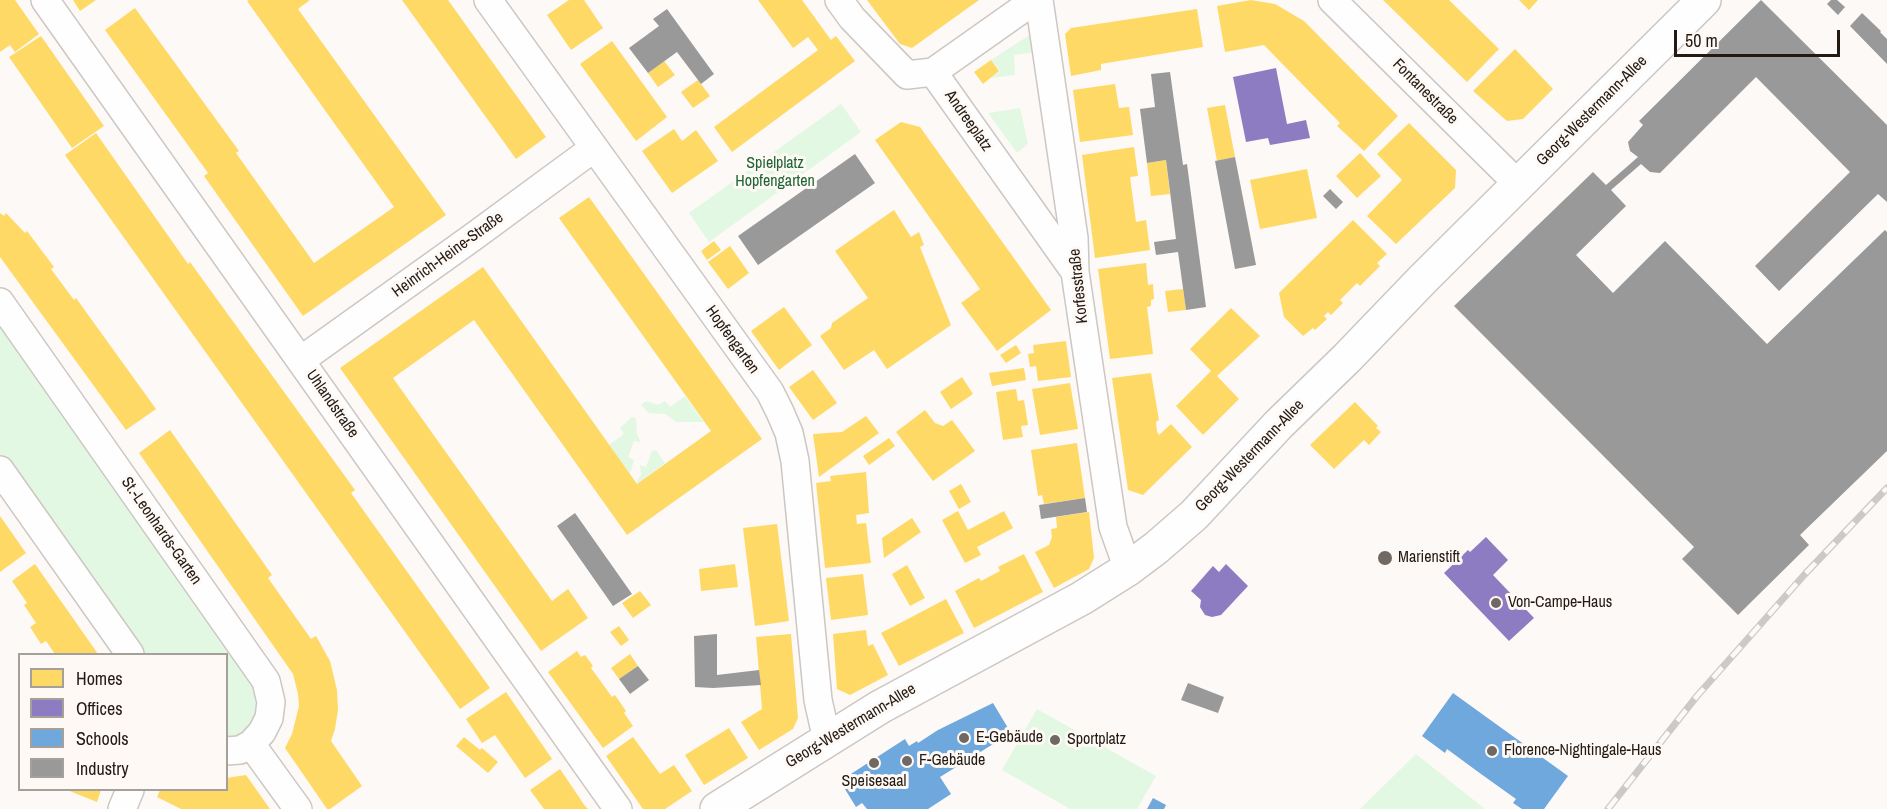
<!DOCTYPE html>
<html>
<head>
<meta charset="utf-8">
<style>
  body { margin:0 }
  #map { position:relative; width:1887px; height:809px; overflow:hidden; background:#fcf9f7; font-family:"Archivo Narrow",sans-serif }
  canvas { display:block }
  .legend { position:absolute; left:18px; top:653px; width:210px; height:138px; box-sizing:border-box; background:#fef9f5; border:2px solid #a6a09b; margin:0; padding:8px 10px; list-style:none; font-size:18px; color:#231a14 }
  .legend li { display:flex; align-items:center; gap:12px; height:30px }
  .legend b { width:30px; border:2px solid #a6a09b }
  .scale { position:absolute; left:1674px; top:30px; width:166px; height:27px; box-sizing:border-box; border:3px solid #231a14; border-top:0; padding-left:8px; font-size:18px; line-height:21px; white-space:nowrap; color:#231a14; -webkit-text-stroke:4px #fef9f5; paint-order:stroke }
</style>
</head>
<body>
<div id="map">
<canvas width="1887" height="809"></canvas>
<ul class="legend">
<li><b style="height:16px;background:#ffd966"></b>Homes</li>
<li><b style="height:16px;background:#8e7cc3"></b>Offices</li>
<li><b style="height:16px;background:#6fa8dc"></b>Schools</li>
<li><b style="height:16px;background:#999"></b>Industry</li>
</ul>
<div class="scale">50 m</div>
</div>
<script>
const g = document.querySelector('canvas').getContext('2d');
g.lineJoin = 'round';
function fill(path, color) { g.fillStyle = color; g.fill(path, 'evenodd'); }
const toPath = rows => new Path2D(rows.map(r => 'M' + r).join(''));
function trace(path, color, width, dash) { g.strokeStyle = color; g.lineWidth = width; g.lineCap = dash ? 'butt' : 'round'; g.setLineDash(dash || []); g.stroke(path); }
function label(font, color, halo, rows, align = 'center') {
  g.font = font + ' "Archivo Narrow",sans-serif'; g.lineWidth = 6; g.setLineDash([]); g.textBaseline = 'middle'; g.strokeStyle = halo; g.fillStyle = color; for (const [text, x, y, turn = 0] of rows) {
    g.save(); g.translate(x, y); g.rotate((+turn || 0) * Math.PI / 180); g.textAlign = isNaN(turn) ? turn : align; if (halo) g.strokeText(text, 0, 0); g.fillText(text, 0, 0); g.restore();
  }
}
fill(toPath([
  [1037,30,1042,51,1014,55,1015,75,991,78,1000,71,991,60],
  [841,104,861,132,709,242,689,213],
  [1020,108,1028,144,1017,153,988,113],
  [0,302,271,702,227,751,226,654,130,654,0,470],
  [685,396,704,422,676,422,666,414,649,413,641,405,646,401,658,405,665,401,670,407],
  [632,417,636,418,637,434,641,442,634,441,628,457,634,460,630,474,609,445,624,434,620,428],
  [656,450,665,463,637,484,636,482,641,475,640,465,646,467,652,451],
  [1037,709,1156,776,1137,809,1070,809,1002,770],
  [1416,754,1485,809,1360,809]
]), '#e2f8e3');
fill(toPath([
  [0,0,15,0,39,34,15,52,10,45,0,52],
  [73,0,96,0,80,11],
  [249,0,310,0,298,9,446,215,303,316,204,176,208,173,105,30,135,8,239,151,236,153,314,263,394,207,247,1],
  [402,0,448,0,546,137,516,159],
  [569,0,584,0,603,28,571,50,547,15],
  [758,0,802,0,831,40,836,36,855,61,732,152,714,127,818,50,808,37,793,48],
  [867,0,979,0,912,48,900,44],
  [1251,0,1275,4,1304,21,1398,116,1364,151,1337,126,1340,123,1264,45,1225,52,1217,6],
  [1383,0,1449,0,1499,49,1467,82],
  [1519,0,1538,0,1529,10],
  [1197,9,1203,47,1101,64,1101,70,1071,76,1065,34,1071,28],
  [41,36,104,126,72,148,9,57],
  [612,41,667,117,636,141,580,64],
  [1515,49,1553,89,1523,119,1507,121,1473,91],
  [991,60,999,71,983,84,974,72],
  [664,61,675,75,658,87,648,73],
  [698,80,710,96,693,108,681,92],
  [1115,84,1119,108,1129,107,1133,135,1080,142,1073,90],
  [1225,105,1235,157,1217,161,1207,108],
  [901,122,920,127,1051,310,997,351,961,303,980,289,875,140],
  [1409,123,1456,170,1455,188,1396,244,1367,216,1402,180,1377,154],
  [674,129,682,141,696,130,718,161,672,193,642,151],
  [96,133,188,264,190,262,355,490,351,493,490,688,460,709,65,155],
  [1134,147,1138,176,1130,177,1136,222,1146,220,1150,250,1095,258,1082,155],
  [1360,153,1381,176,1357,198,1336,176],
  [1166,160,1170,194,1151,196,1147,163],
  [1307,169,1317,218,1260,229,1250,180],
  [589,197,762,439,627,535,474,320,393,378,552,601,568,589,588,618,541,651,340,368,483,267,637,484,711,431,559,218],
  [894,210,911,237,919,232,924,245,920,247,951,325,887,369,874,350,844,370,820,336,831,328,832,323,868,298,835,251],
  [0,213,4,216,6,213,25,233,27,231,54,267,51,269,74,300,76,298,156,409,126,430,0,257],
  [1353,220,1387,254,1377,263,1380,266,1360,286,1357,283,1340,300,1343,303,1331,315,1328,312,1324,316,1327,319,1315,330,1313,328,1303,336,1284,317,1279,293],
  [714,241,721,250,707,260,701,251],
  [730,246,749,273,728,289,708,262],
  [1146,263,1148,285,1153,284,1154,299,1151,300,1151,306,1147,307,1153,354,1110,359,1098,269],
  [1183,289,1186,310,1168,312,1165,291],
  [784,307,812,345,779,370,751,331],
  [1231,308,1260,336,1217,376,1239,399,1203,435,1176,406,1211,371,1190,349],
  [1066,341,1071,377,1038,381,1036,366,1030,367,1028,354,1034,353,1033,345],
  [1016,345,1021,353,1006,363,1000,355],
  [1024,368,1026,380,992,386,989,373],
  [813,370,837,403,813,420,789,387],
  [1151,373,1159,420,1156,422,1157,432,1159,435,1171,424,1192,447,1143,495,1128,490,1112,378],
  [962,377,973,394,951,409,940,392],
  [1070,383,1078,429,1040,435,1032,389],
  [1016,389,1018,401,1024,400,1028,425,1021,426,1023,437,1003,440,996,392],
  [1355,402,1378,426,1376,428,1381,432,1369,445,1364,440,1334,469,1310,445],
  [925,410,935,423,943,426,952,420,975,451,933,481,896,432],
  [866,416,879,433,819,477,813,434,842,432],
  [170,430,272,575,268,578,311,639,316,636,330,661,337,690,338,710,335,729,331,741,362,786,330,809,327,809,285,748,292,734,299,706,298,694,293,674,139,453],
  [889,438,895,446,869,465,863,456],
  [1077,443,1085,498,1044,504,1042,495,1038,496,1031,450],
  [866,472,869,513,856,515,857,524,866,523,871,563,825,568,816,483,831,481,830,476],
  [961,484,971,502,959,509,949,491],
  [958,511,968,530,1004,511,1013,528,977,547,981,555,965,563,942,520],
  [1089,512,1094,558,1089,569,1054,588,1035,552,1049,545,1052,537,1051,529,1057,528,1056,517],
  [0,516,26,553,0,572],
  [912,518,921,532,884,558,882,538],
  [777,524,789,621,755,626,743,528],
  [1024,554,1043,592,974,628,955,591,979,578,981,581,1000,571,998,567],
  [35,564,98,654,55,654,46,641,41,644,30,627,36,623,24,605,27,603,12,581],
  [735,564,738,587,701,591,699,569],
  [907,565,925,598,910,606,892,574],
  [863,574,868,615,831,620,826,578],
  [640,591,651,605,633,618,622,603],
  [946,599,964,633,899,666,881,633],
  [619,626,629,640,621,646,610,632],
  [866,630,868,646,873,644,888,675,850,695,837,689,833,634],
  [791,634,798,718,793,729,759,750,741,722,762,709,756,637],
  [577,651,581,657,585,655,593,666,591,668,612,697,615,695,626,711,624,713,633,726,603,748,548,672],
  [630,654,638,666,619,679,611,668],
  [506,692,552,759,525,778,495,735,482,743,466,719],
  [729,728,748,758,704,785,685,755],
  [464,737,480,750,482,748,498,762,488,773,456,746],
  [633,737,660,774,674,765,692,791,665,809,643,809,606,756],
  [560,769,585,806,588,809,544,809,530,790],
  [246,775,270,809,181,809,157,797,160,790,226,790,226,778],
  [67,790,101,790,97,802]
]), '#ffd966');
fill(toPath([
  [1276,68,1287,124,1306,120,1310,138,1270,145,1268,138,1246,142,1233,77],
  [1486,537,1508,560,1493,575,1534,618,1509,641,1444,573,1468,550,1470,552],
  [1226,564,1248,586,1221,615,1212,617,1205,615,1200,607,1201,600,1191,591,1213,566,1219,572]
]), '#8e7cc3');
fill(toPath([
  [1453,693,1568,776,1544,809,1522,809,1513,803,1516,799,1481,774,1447,749,1445,753,1422,736],
  [993,703,1011,733,940,777,951,794,928,809,867,809,862,803,856,807,840,781,905,739,909,746,917,741,918,743,938,730],
  [1153,798,1166,805,1164,809,1147,809]
]), '#6fa8dc');
fill(toPath([
  [1761,0,1887,125,1887,202,1878,194,1779,291,1755,266,1850,172,1756,77,1660,173,1650,172,1641,164,1611,190,1626,206,1576,255,1613,293,1665,241,1767,344,1885,230,1887,232,1887,451,1800,535,1809,545,1738,615,1682,559,1694,547,1454,306,1593,172,1606,185,1638,157,1630,151,1628,142,1643,125,1639,121],
  [1831,0,1837,0,1845,7,1838,15,1827,4],
  [667,9,714,74,701,84,677,52,648,73,629,48,659,26,653,19],
  [1862,13,1881,31,1880,32,1887,39,1887,64,1850,26],
  [1170,72,1183,165,1187,164,1206,307,1186,310,1178,252,1156,255,1154,242,1176,239,1166,160,1147,163,1140,109,1155,107,1151,74],
  [855,154,875,183,758,265,738,236],
  [1235,157,1256,265,1235,269,1215,161],
  [1330,189,1343,202,1336,209,1323,196],
  [1085,498,1087,512,1041,519,1039,505],
  [575,513,632,594,613,606,557,526],
  [717,634,717,675,759,670,761,685,713,688,695,687,694,636],
  [638,666,649,680,630,694,619,679],
  [1188,683,1224,697,1218,713,1181,700]
]), '#999');
const street = toPath([
  [45,0,618,809],
  [488,0,770,392,780,412,789,433,795,461,818,700,827,740],
  [839,0,852,18,907,75,933,72,1035,0],
  [1039,0,1074,238,1075,272,1113,527,1128,569],
  [1332,0,1518,184],
  [933,72,1075,272],
  [0,302,266,681,271,702,269,718,262,732,251,744,240,750,226,751],
  [301,360,473,237,594,148],
  [0,470,130,654],
  [251,744,298,809],
  [122,809,130,790]
]);
const secondary = toPath([
  [717,809,880,707,1082,598,1128,569,1156,548,1194,515,1279,424,1347,358,1423,279,1704,0]
]);
trace(street, '#cdc7c3', 30);
trace(secondary, '#cdc7c3', 36);
trace(street, '#fffefe', 27);
trace(secondary, '#fffefe', 33);
const rail = toPath([
  [1608,809,1697,696,1805,574,1887,488]
]);
trace(rail, '#cccac9', 7);
trace(rail, '#fef9f5', 4.5, [14]);
for (const [x, y, r, color] of [
  [1385,558,8,"#6f6863"],
  [1496,603,6,"#6f6863"],
  [964,738,6,"#6f6863"],
  [1055,740,6,"#6f6863"],
  [1492,751,6,"#6f6863"],
  [907,761,6,"#6f6863"],
  [874,763,6,"#6f6863"]
]) { const dot = new Path2D(); dot.arc(x, y, r, 0, 2 * Math.PI); g.fillStyle = color; g.fill(dot); trace(dot, '#fef9f5', 2); }
label('16px', '#231a14', '#fef9f5', [
  ["Fontanestraße",1425,92,45],
  ["Georg-Westermann-Allee",1592,111,-45],
  ["Andreeplatz",968,121,55],
  ["Heinrich-Heine-Straße",448,255,-36],
  ["Korfesstraße",1079,286,-96],
  ["Hopfengarten",732,340,54],
  ["Uhlandstraße",332,404,55],
  ["Georg-Westermann-Allee",1250,456,-46],
  ["St.-Leonhards-Garten",161,531,55],
  ["Georg-Westermann-Allee",851,726,-31]
]);
label('16px', '#1e6534', '#fef9f5', [
  ["Spielplatz",775,164],
  ["Hopfengarten",775,182]
]);
label('16px', '#231a14', '#fef9f5', [
  ["Marienstift",1398,558],
  ["Von-Campe-Haus",1508,603],
  ["E-Gebäude",976,738],
  ["Sportplatz",1067,740],
  ["Florence-Nightingale-Haus",1504,751],
  ["F-Gebäude",919,761],
  ["Speisesaal",874,782,"center"]
], 'left');
</script>
</body>
</html>
